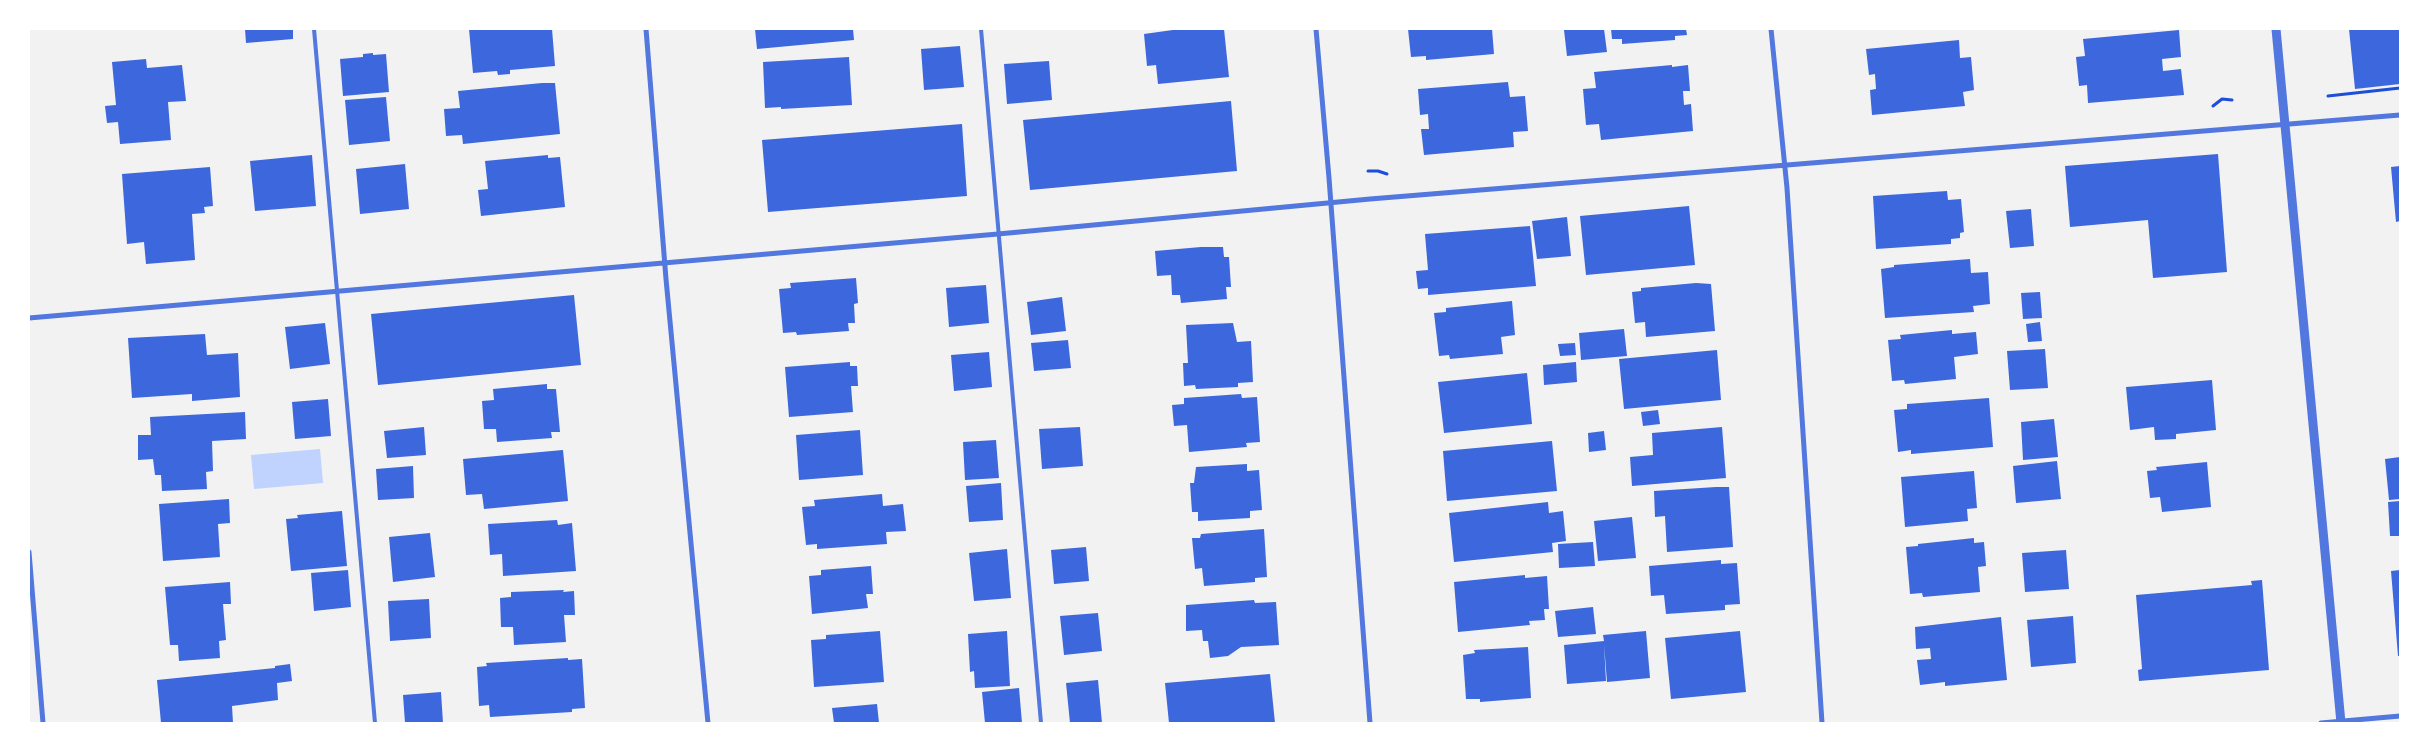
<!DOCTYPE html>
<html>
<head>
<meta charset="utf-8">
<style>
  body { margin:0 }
  #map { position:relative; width:2429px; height:752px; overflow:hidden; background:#f2f2f2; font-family:Ubuntu,sans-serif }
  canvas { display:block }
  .frame { position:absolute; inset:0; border:30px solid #fff; pointer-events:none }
</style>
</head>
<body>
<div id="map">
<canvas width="2429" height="752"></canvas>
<div class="frame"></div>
</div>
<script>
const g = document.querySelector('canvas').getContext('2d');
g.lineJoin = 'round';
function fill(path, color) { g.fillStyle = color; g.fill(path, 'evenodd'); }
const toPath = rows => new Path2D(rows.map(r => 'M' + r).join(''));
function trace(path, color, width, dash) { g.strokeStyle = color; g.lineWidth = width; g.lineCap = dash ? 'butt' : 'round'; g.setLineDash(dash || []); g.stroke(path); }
fill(toPath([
  [320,449,323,483,254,489,251,455]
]), '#bfd3fe');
fill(toPath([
  [245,29,293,29,293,39,246,43],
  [469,29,552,29,555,66,510,70,510,74,498,75,497,71,473,73],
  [755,29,853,29,854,40,757,49],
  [1180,29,1224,29,1229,77,1158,84,1156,65,1147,66,1144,34],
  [1408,29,1492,29,1494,54,1426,60,1426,56,1411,57],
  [1579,29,1604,29,1607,52,1567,56,1564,30],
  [1611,29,1686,29,1687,35,1675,36,1675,40,1622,44,1622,39,1612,39],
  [2349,29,2400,29,2400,84,2355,89],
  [2179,30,2181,57,2162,59,2163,71,2181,69,2184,95,2088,103,2087,85,2079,86,2076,57,2085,56,2083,39],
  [1959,40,1960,58,1971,57,1974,90,1963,92,1965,106,1872,115,1870,90,1876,89,1875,74,1869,75,1866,49],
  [960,46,964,87,924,90,921,49],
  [373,53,373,55,386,54,389,92,343,96,340,59,363,57,363,54],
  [849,57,852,105,781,109,781,107,765,108,763,62],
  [146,59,147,68,182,65,186,101,168,102,171,140,120,144,118,122,107,123,105,106,116,105,112,62],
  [1049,61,1052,100,1007,104,1004,64],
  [1672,65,1672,67,1688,65,1690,91,1683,91,1684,105,1691,104,1693,131,1601,140,1599,124,1586,125,1583,89,1596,88,1594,72],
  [1508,82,1510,97,1525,96,1528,131,1513,132,1514,147,1424,155,1421,129,1429,129,1428,114,1420,115,1418,89],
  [542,83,555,83,560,134,463,144,462,135,446,136,444,109,460,108,458,91],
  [386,97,390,141,349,145,345,100],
  [1231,101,1237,171,1030,190,1023,120],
  [962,124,967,196,768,212,762,140],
  [2218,154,2227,272,2153,278,2148,220,2070,227,2065,166],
  [312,155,316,206,255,211,250,161],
  [548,155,548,158,560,157,565,207,481,216,478,190,488,189,485,161],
  [405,164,409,209,360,214,356,169],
  [2400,166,2400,221,2396,222,2391,167],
  [210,167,213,206,204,207,205,213,192,214,195,260,146,264,144,242,127,244,122,174],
  [1947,191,1948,200,1961,199,1964,232,1960,233,1960,238,1951,239,1951,244,1876,249,1873,196],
  [1689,206,1695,265,1586,275,1580,216],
  [2031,209,2034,246,2010,248,2006,211],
  [1567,217,1571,256,1537,259,1532,221],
  [1530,226,1536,286,1428,295,1428,288,1418,289,1416,271,1428,270,1425,234],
  [1201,247,1223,247,1224,257,1229,257,1231,287,1226,287,1227,299,1181,303,1180,295,1172,295,1171,275,1157,276,1155,251],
  [1970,259,1971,273,1988,272,1990,304,1973,306,1974,312,1885,318,1881,269,1894,267,1894,265],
  [856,278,858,303,854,304,855,323,848,323,849,331,797,335,796,332,783,333,779,289,791,288,790,283],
  [1696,283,1711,284,1715,331,1646,337,1645,322,1635,323,1632,292,1641,291,1641,288],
  [986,285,989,323,949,327,946,288],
  [2040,292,2042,318,2023,319,2021,293],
  [574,295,581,365,378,385,371,314],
  [1062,297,1066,331,1031,335,1027,302],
  [1512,301,1515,335,1501,337,1503,354,1450,359,1449,355,1439,356,1434,313,1446,312,1446,308],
  [2040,322,2042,341,2028,342,2026,324],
  [325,323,330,364,290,369,285,327],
  [1233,323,1237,342,1251,341,1253,382,1238,383,1238,387,1196,389,1195,385,1184,386,1183,363,1188,363,1186,325],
  [1624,329,1627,356,1581,360,1579,333],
  [1952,330,1952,334,1976,332,1978,354,1954,357,1956,379,1905,384,1904,380,1892,381,1888,340,1901,339,1900,335],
  [205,334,207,355,238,353,240,397,192,401,192,394,132,398,128,338],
  [1068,340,1071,368,1034,371,1031,343],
  [1575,343,1576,355,1560,356,1558,344],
  [2045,349,2048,388,2010,390,2007,351],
  [1717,350,1721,400,1624,409,1619,359],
  [989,352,992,387,954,391,951,355],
  [850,362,850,366,857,366,858,386,851,386,853,412,789,417,785,367],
  [1576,362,1577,382,1544,385,1543,365],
  [1527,373,1532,424,1444,433,1438,382],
  [2212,380,2216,430,2176,434,2176,439,2155,440,2154,427,2130,430,2126,387],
  [547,384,547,389,556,389,560,432,551,432,552,438,497,442,496,429,484,429,482,401,494,400,493,389],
  [1241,394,1242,398,1257,397,1260,442,1246,443,1247,447,1189,452,1187,425,1174,426,1172,405,1184,404,1184,398],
  [1989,398,1993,447,1911,454,1911,450,1898,452,1894,410,1907,409,1907,404],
  [328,399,331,436,295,439,292,402],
  [1658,410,1660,424,1643,426,1641,412],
  [245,412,246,439,212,441,213,471,206,472,207,489,162,491,161,475,155,475,153,459,138,460,138,435,151,435,150,417],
  [2054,419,2058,457,2023,460,2021,422],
  [424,427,426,455,387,458,384,431],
  [1080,427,1083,466,1042,469,1039,429],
  [1722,427,1726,478,1632,486,1630,457,1653,455,1652,433],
  [860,430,863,475,799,480,796,435],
  [1604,431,1606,450,1589,452,1588,433],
  [996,440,999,478,965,480,963,442],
  [1552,441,1557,491,1447,501,1443,451],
  [563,450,568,501,484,509,482,494,466,495,463,459],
  [2400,457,2400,499,2389,500,2385,459],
  [2057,461,2061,499,2016,503,2013,466],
  [2207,462,2211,507,2162,512,2160,497,2150,498,2147,471,2157,470,2156,467],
  [1247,464,1247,471,1259,470,1262,510,1250,511,1250,518,1198,521,1198,512,1192,512,1190,483,1194,483,1196,467],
  [413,466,414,498,378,500,376,469],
  [1974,471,1977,508,1967,509,1968,521,1905,527,1901,477],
  [1001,483,1003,520,969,522,966,486],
  [1716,487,1729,487,1733,547,1667,552,1665,516,1655,517,1654,491],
  [882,494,883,506,903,504,906,531,886,532,887,544,817,549,817,544,806,545,802,507,815,506,814,500],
  [229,499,230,523,218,524,220,557,163,561,159,504],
  [2400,501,2400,536,2390,536,2388,502],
  [1548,502,1549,513,1563,511,1566,541,1552,543,1553,552,1454,562,1449,513],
  [342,511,347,566,291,571,286,519,298,518,297,515],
  [1632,517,1636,558,1598,561,1594,521],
  [557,520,558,525,572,523,576,571,503,576,502,554,490,555,488,524],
  [1264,529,1267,577,1255,578,1255,582,1204,586,1202,568,1195,569,1192,538,1200,538,1201,534],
  [430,533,435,577,393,582,389,537],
  [1974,538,1974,543,1984,542,1986,566,1978,567,1980,592,1923,597,1922,593,1910,594,1906,547,1918,546,1918,544],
  [1593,542,1595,566,1559,568,1558,544],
  [1086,547,1089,581,1054,584,1051,550],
  [1007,549,1011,598,974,601,969,553],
  [2066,550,2069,589,2025,592,2022,553],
  [1721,560,1721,564,1737,563,1740,604,1725,605,1725,610,1666,614,1664,595,1651,596,1649,566],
  [871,566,873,594,866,594,868,608,812,614,809,576,821,575,821,570],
  [348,570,351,607,314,611,311,573],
  [2400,570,2400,656,2398,656,2391,571],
  [1525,575,1525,578,1547,576,1549,609,1544,609,1545,620,1529,621,1530,625,1458,632,1454,582],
  [2262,580,2269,670,2139,681,2138,670,2142,669,2136,595,2252,585,2251,581],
  [230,582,231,604,223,604,226,640,219,641,220,658,179,661,178,645,170,645,165,587],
  [564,590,563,592,574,591,575,615,564,615,566,642,514,645,513,627,501,627,500,598,511,597,511,592],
  [429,599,431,638,390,641,388,601],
  [1254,600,1255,603,1276,602,1279,645,1241,647,1228,656,1210,658,1208,641,1203,641,1202,630,1186,631,1186,605],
  [1593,607,1596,634,1558,637,1555,611],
  [1098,613,1102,651,1064,655,1060,616],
  [2073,616,2076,663,2031,667,2027,620],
  [2001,617,2007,680,1945,686,1945,682,1920,685,1917,660,1931,659,1930,648,1916,649,1915,627],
  [880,631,884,682,814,687,811,640,826,639,826,635],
  [1007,631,1010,686,975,688,974,671,970,672,968,634],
  [1646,631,1650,678,1607,682,1604,644,1606,681,1567,684,1564,645,1604,641,1603,635],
  [1740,631,1746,692,1671,699,1665,638],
  [1528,647,1531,698,1480,702,1480,699,1466,699,1463,655,1475,653,1474,650],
  [568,658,568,660,582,659,585,708,572,709,572,712,490,717,489,705,479,706,477,667,487,666,486,663],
  [290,664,292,681,277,683,278,700,232,706,233,723,161,723,157,680,275,668,275,666],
  [1270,674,1275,723,1169,723,1165,683],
  [1098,680,1102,723,1070,723,1066,683],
  [1019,688,1022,723,985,723,982,692],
  [441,692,443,723,405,723,403,695],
  [877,704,879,723,834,723,832,708]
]), '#3d67dc');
trace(toPath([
  [2328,96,2400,88],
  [2213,106,2222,99,2232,100],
  [1368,171,1378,171,1387,174]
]), '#1d4ed8', 3);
trace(toPath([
  [314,29,375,723],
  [981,29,1041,723]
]), '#5277de', 4);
trace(toPath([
  [646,29,666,279,708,723],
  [1316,29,1329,178,1370,723],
  [1771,29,1787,188,1822,723],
  [29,318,998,234,1370,199,2400,115],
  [29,552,43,723],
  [2321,723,2400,716]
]), '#5277de', 5);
trace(toPath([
  [2276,29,2341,723]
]), '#5277de', 9);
</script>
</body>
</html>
